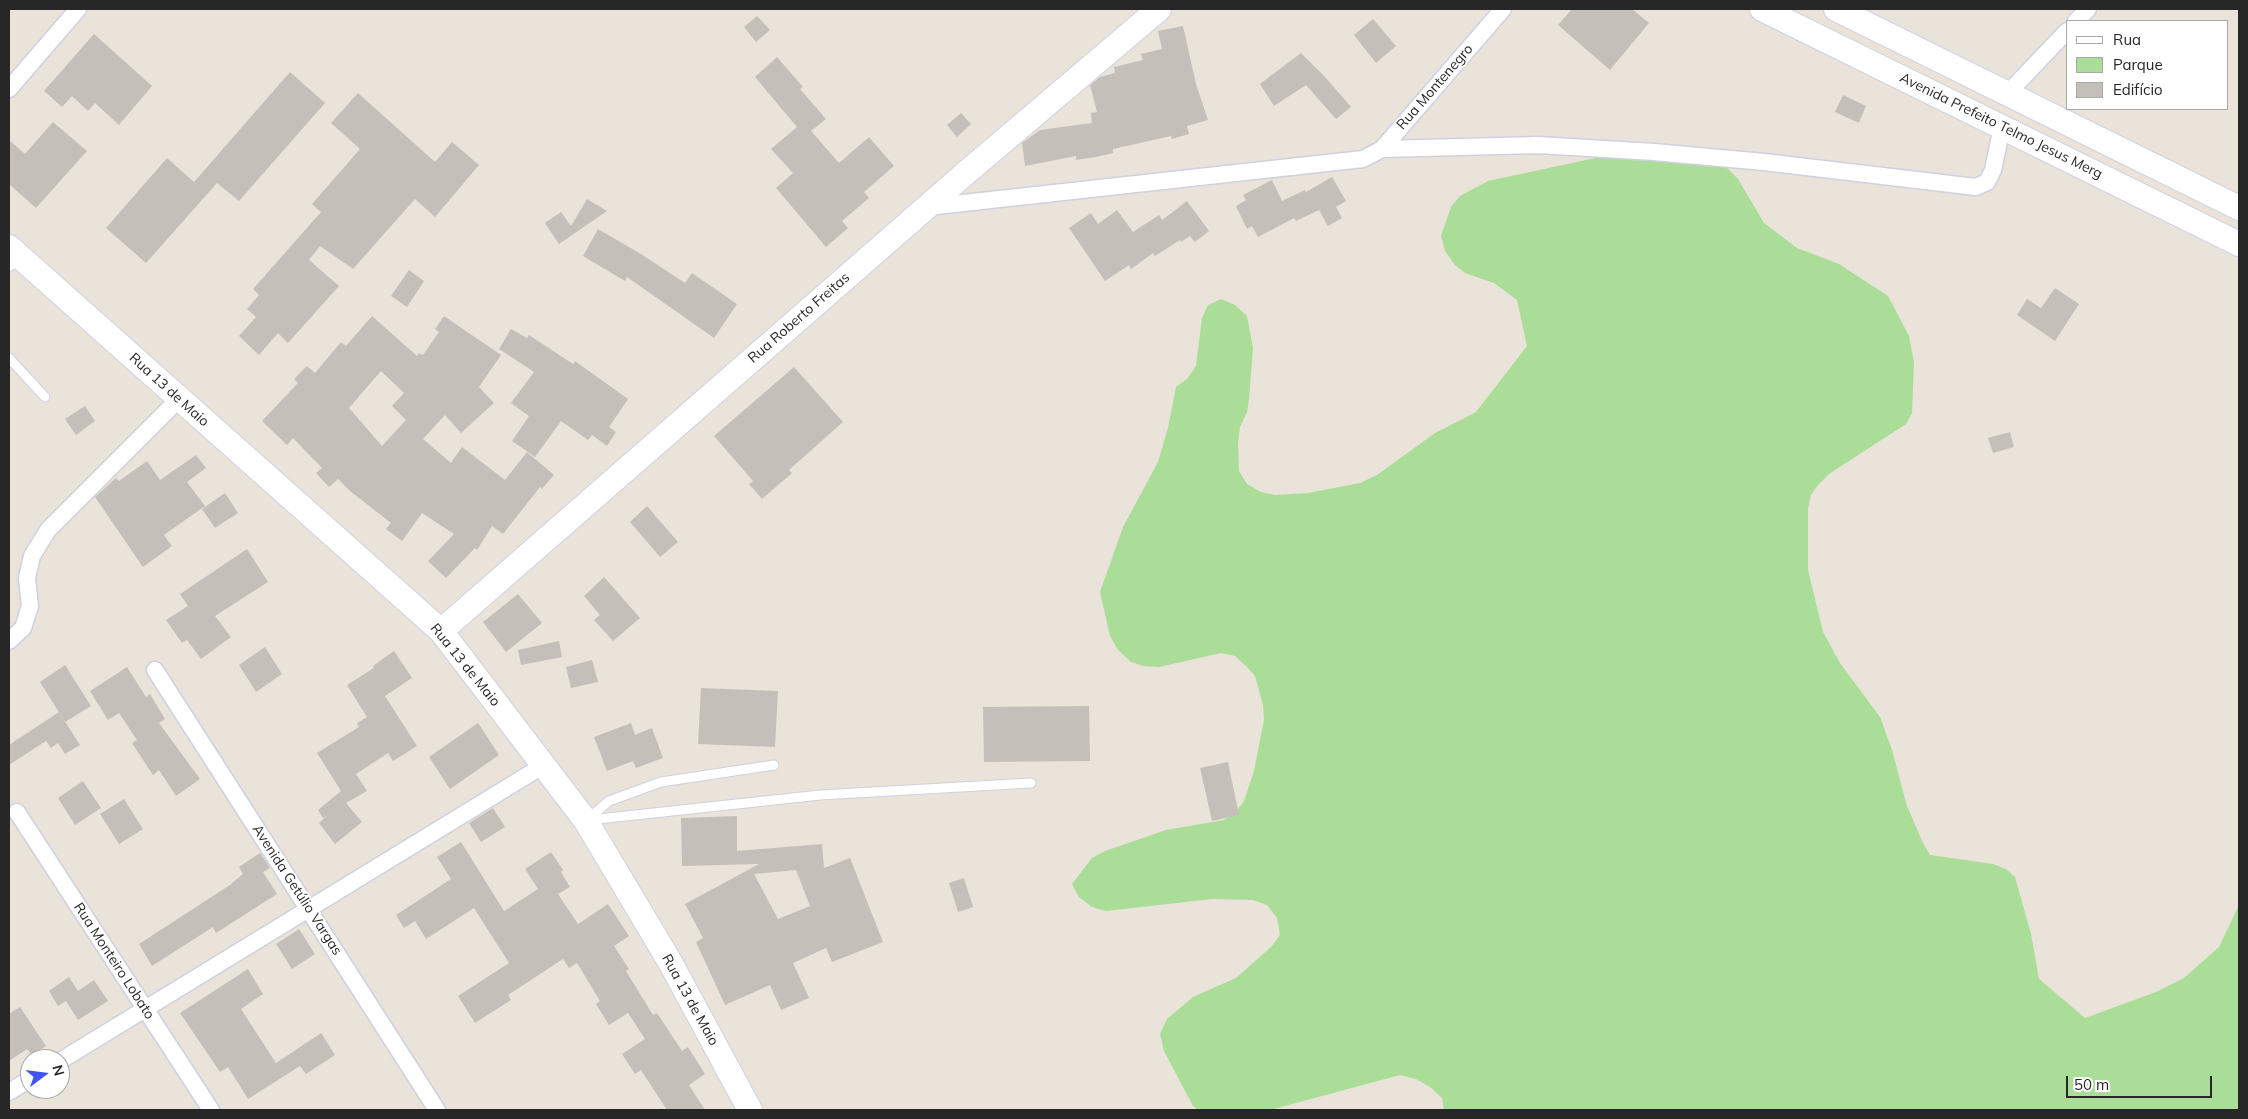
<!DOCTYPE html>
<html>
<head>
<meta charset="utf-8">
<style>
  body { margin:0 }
  #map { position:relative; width:2248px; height:1119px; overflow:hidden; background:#e9e3d9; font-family:Mulish,sans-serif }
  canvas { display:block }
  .frame { position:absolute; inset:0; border:10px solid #272727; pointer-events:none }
  .legend { position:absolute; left:2066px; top:20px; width:162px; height:90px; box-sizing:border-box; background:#fff; border:1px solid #a9a9a9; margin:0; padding:6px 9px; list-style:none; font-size:15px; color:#272727 }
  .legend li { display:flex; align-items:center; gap:10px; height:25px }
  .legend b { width:25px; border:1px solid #a9a9a9 }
  .north { position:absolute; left:20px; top:1049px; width:50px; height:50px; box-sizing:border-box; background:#fff; border:1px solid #a9a9a9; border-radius:50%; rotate:75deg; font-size:14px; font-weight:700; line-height:20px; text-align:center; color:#272727 }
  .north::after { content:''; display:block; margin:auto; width:18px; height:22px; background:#4054ef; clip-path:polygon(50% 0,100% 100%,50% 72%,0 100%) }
  .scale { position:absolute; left:2066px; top:1076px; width:146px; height:22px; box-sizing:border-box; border:2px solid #272727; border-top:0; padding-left:6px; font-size:15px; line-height:18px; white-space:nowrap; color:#272727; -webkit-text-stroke:4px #fff; paint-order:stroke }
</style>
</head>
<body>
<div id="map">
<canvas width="2248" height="1119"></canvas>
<div class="frame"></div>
<ul class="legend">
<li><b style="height:6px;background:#fff"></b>Rua</li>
<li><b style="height:14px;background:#aadd98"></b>Parque</li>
<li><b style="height:14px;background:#c4c0b9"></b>Edifício</li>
</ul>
<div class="north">N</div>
<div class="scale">50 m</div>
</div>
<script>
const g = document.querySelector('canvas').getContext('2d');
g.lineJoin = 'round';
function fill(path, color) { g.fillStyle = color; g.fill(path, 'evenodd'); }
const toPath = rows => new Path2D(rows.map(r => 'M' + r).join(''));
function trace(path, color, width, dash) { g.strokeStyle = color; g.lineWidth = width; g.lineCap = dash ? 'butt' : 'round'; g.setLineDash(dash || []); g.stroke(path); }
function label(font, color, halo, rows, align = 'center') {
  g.font = font + ' Mulish,sans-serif'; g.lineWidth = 4; g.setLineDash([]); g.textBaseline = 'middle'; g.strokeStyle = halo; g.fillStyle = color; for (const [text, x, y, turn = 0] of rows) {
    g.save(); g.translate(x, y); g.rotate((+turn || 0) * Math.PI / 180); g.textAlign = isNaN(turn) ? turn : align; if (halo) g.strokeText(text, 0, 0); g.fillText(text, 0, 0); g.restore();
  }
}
fill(toPath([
  [1656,145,1717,158,1738,179,1764,223,1797,248,1839,264,1888,296,1909,336,1914,362,1912,413,1906,424,1829,474,1818,485,1811,495,1808,509,1808,570,1823,632,1840,663,1880,717,1892,750,1907,806,1923,843,1930,855,1993,864,2006,869,2015,877,2031,934,2039,979,2085,1018,2156,992,2184,978,2219,947,2239,905,2239,1110,1444,1110,1442,1098,1430,1087,1416,1079,1400,1075,1270,1110,1198,1110,1193,1106,1164,1051,1160,1034,1167,1019,1193,997,1236,978,1271,947,1280,935,1277,918,1267,905,1253,900,1212,899,1106,911,1092,907,1079,897,1072,884,1092,858,1105,851,1166,830,1224,820,1236,812,1244,801,1254,771,1264,720,1263,705,1255,676,1246,666,1235,656,1221,653,1159,667,1144,666,1131,662,1118,650,1110,636,1100,592,1123,527,1158,462,1168,428,1176,387,1187,379,1196,366,1202,318,1208,305,1221,299,1235,305,1247,316,1253,348,1249,399,1247,412,1240,427,1238,444,1239,471,1247,484,1261,492,1275,495,1308,493,1360,483,1377,475,1435,433,1476,412,1527,346,1517,300,1494,283,1465,273,1455,265,1445,251,1441,236,1451,207,1460,196,1488,181]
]), '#aadd98');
fill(toPath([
  [1572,9,1632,9,1649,23,1610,70,1558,25],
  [757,16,770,30,756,42,744,27],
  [1373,19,1396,46,1376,63,1354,35],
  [1183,26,1196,84,1208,120,1187,126,1189,134,1172,139,1171,136,1113,149,1113,153,1096,157,1076,160,1076,156,1025,166,1022,143,1040,130,1092,123,1091,113,1097,112,1090,85,1100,77,1115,73,1114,67,1143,60,1141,54,1162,49,1158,31],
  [94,34,152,86,119,125,95,103,88,111,72,96,62,107,44,91],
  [1301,53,1326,78,1351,107,1336,119,1306,85,1274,106,1260,84],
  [777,57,803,87,800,89,826,119,811,131,839,163,869,137,894,166,864,192,869,198,842,221,848,228,826,247,776,188,793,173,771,149,797,127,755,77],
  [290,72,325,103,239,201,217,183,146,263,106,228,167,158,194,182],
  [358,93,435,162,452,142,479,165,435,217,415,199,353,269,320,246,309,260,339,286,288,343,278,333,259,355,239,336,256,317,247,309,259,295,253,289,321,212,312,204,360,149,331,123],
  [1843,95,1866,106,1859,123,1835,112],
  [961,113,971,124,957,137,947,125],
  [53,122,87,151,36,208,9,184,9,140,25,154],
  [1332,177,1346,201,1336,207,1342,218,1328,226,1319,210,1296,221,1294,218,1258,237,1252,226,1247,229,1236,206,1246,200,1243,195,1272,180,1282,201,1305,190,1306,192],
  [587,199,607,211,559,244,545,223,561,212,571,226],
  [1187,201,1209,231,1195,242,1190,236,1181,242,1180,240,1155,256,1153,253,1131,269,1129,265,1105,281,1069,228,1091,213,1098,224,1117,210,1133,232,1159,215,1162,220],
  [598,229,641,254,685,283,692,273,737,304,714,338,627,277,625,281,583,256],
  [409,270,424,281,407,307,391,296],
  [2055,288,2079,304,2055,341,2017,315,2027,299,2041,308],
  [372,316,417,356,419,353,423,355,439,332,435,329,444,316,501,355,479,387,494,403,461,433,445,415,423,439,451,463,462,447,505,480,527,452,554,475,542,489,540,487,503,534,492,526,477,550,475,548,446,578,428,561,454,534,422,513,402,541,386,529,391,523,350,491,338,479,329,487,316,473,322,468,293,438,287,445,262,421,298,383,294,379,307,366,315,373,341,342,346,346],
  [381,371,404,393,392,406,406,420,382,446,349,408],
  [511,329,527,338,529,335,573,364,575,361,628,399,609,427,616,432,607,446,592,435,588,440,561,421,535,457,512,441,529,416,511,403,534,372,499,349],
  [794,367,843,422,789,470,792,473,762,499,749,484,753,481,714,436],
  [85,406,95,421,76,435,65,419],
  [2010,432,2014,447,1993,453,1988,438],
  [196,455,206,468,187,482,205,506,164,535,172,546,143,567,95,497,116,478,119,481,147,461,160,480],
  [225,493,238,513,215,528,202,509],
  [647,506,678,542,660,557,630,522],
  [247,549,268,582,215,616,231,637,201,659,187,640,182,643,166,620,188,606,180,594],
  [604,577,640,618,613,641,594,620,600,615,584,596],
  [518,594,542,623,506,652,483,622],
  [559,641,562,657,521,665,518,650],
  [265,647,282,674,256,692,239,665],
  [394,651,412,678,385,696,417,746,393,761,388,753,356,774,367,791,346,803,362,822,335,844,319,823,327,816,323,818,318,810,341,791,317,753,359,727,357,723,367,717,347,685,374,668,373,666],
  [592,660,598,682,571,688,566,667],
  [65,665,91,706,65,722,40,682],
  [127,667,146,697,150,694,165,719,159,723,200,779,176,796,159,770,153,775,132,743,137,740,119,713,108,720,90,691],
  [701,688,778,691,775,747,698,744],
  [1089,706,1090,761,984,762,983,707],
  [59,712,80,745,65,754,58,743,51,748,46,741,9,765,9,745],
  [478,723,499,755,450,789,429,757],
  [631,723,635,735,652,728,663,758,636,768,633,761,607,771,594,737],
  [1228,762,1239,815,1212,821,1200,768],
  [83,781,101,808,75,825,58,798],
  [124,799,143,829,119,844,100,814],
  [493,808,505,827,481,842,469,823],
  [737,816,737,851,822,844,824,868,850,858,883,942,832,962,826,948,793,963,809,998,781,1010,770,985,725,1005,696,942,703,938,685,904,759,864,682,866,681,818],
  [796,870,810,906,778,919,754,874],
  [461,842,504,911,538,889,525,869,551,852,563,870,561,872,570,887,558,894,578,924,608,904,629,936,614,946,629,969,626,971,653,1015,657,1013,682,1051,688,1047,705,1074,689,1085,705,1110,667,1110,641,1070,635,1074,622,1054,645,1039,628,1013,609,1025,596,1004,600,1001,577,963,569,968,563,959,508,995,511,1000,475,1023,458,996,509,963,474,908,426,939,415,921,404,928,396,915,451,879,437,857],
  [260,853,270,868,263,872,277,894,216,933,213,927,152,966,139,944,230,885,243,874,239,867],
  [964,878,973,907,958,912,949,883],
  [299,929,315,954,292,969,276,944],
  [248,969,263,994,241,1009,276,1063,321,1033,335,1055,306,1074,300,1066,248,1099,228,1067,220,1072,180,1013],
  [69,977,78,991,94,980,108,1001,78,1020,66,1001,58,1006,49,991],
  [20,1007,46,1046,32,1055,27,1049,9,1061,9,1014]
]), '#c4c0b9');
const lane = toPath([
  [9,267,21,258],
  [9,358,45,397],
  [587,820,609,801,661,782,774,765],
  [589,820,820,795,1031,783]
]);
const street = toPath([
  [2076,21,2088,9],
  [9,89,78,9],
  [2007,94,2067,31],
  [1382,149,1538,145,1654,152,1764,162,1976,187,1987,182,1993,170,2002,127],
  [927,207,1363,159,1382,149,1503,9],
  [9,641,23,628,30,606,27,578,32,556,48,530,179,399],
  [155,670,437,1110],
  [17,812,211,1110],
  [60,1061,544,765],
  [9,1092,30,1079]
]);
const secondary = toPath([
  [1762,9,2239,244],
  [1836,9,2239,208],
  [9,247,441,631,586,821,670,962,750,1110],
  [441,631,967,172,1159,9]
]);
trace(lane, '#cfd1e0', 11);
trace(street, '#cfd1e0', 19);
trace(secondary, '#cfd1e0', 26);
trace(lane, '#fff', 9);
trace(street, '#fff', 16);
trace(secondary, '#fff', 24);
label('14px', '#272727', '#fff', [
  ["Rua Montenegro",1435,87,-49],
  ["Avenida Prefeito Telmo Jesus Merg",2001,126,26],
  ["Rua Roberto Freitas",799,318,-41],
  ["Rua 13 de Maio",169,390,42],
  ["Rua 13 de Maio",465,665,51],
  ["Avenida Getúlio Vargas",297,890,57],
  ["Rua Monteiro Lobato",114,961,57],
  ["Rua 13 de Maio",690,1000,61]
]);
</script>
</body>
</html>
